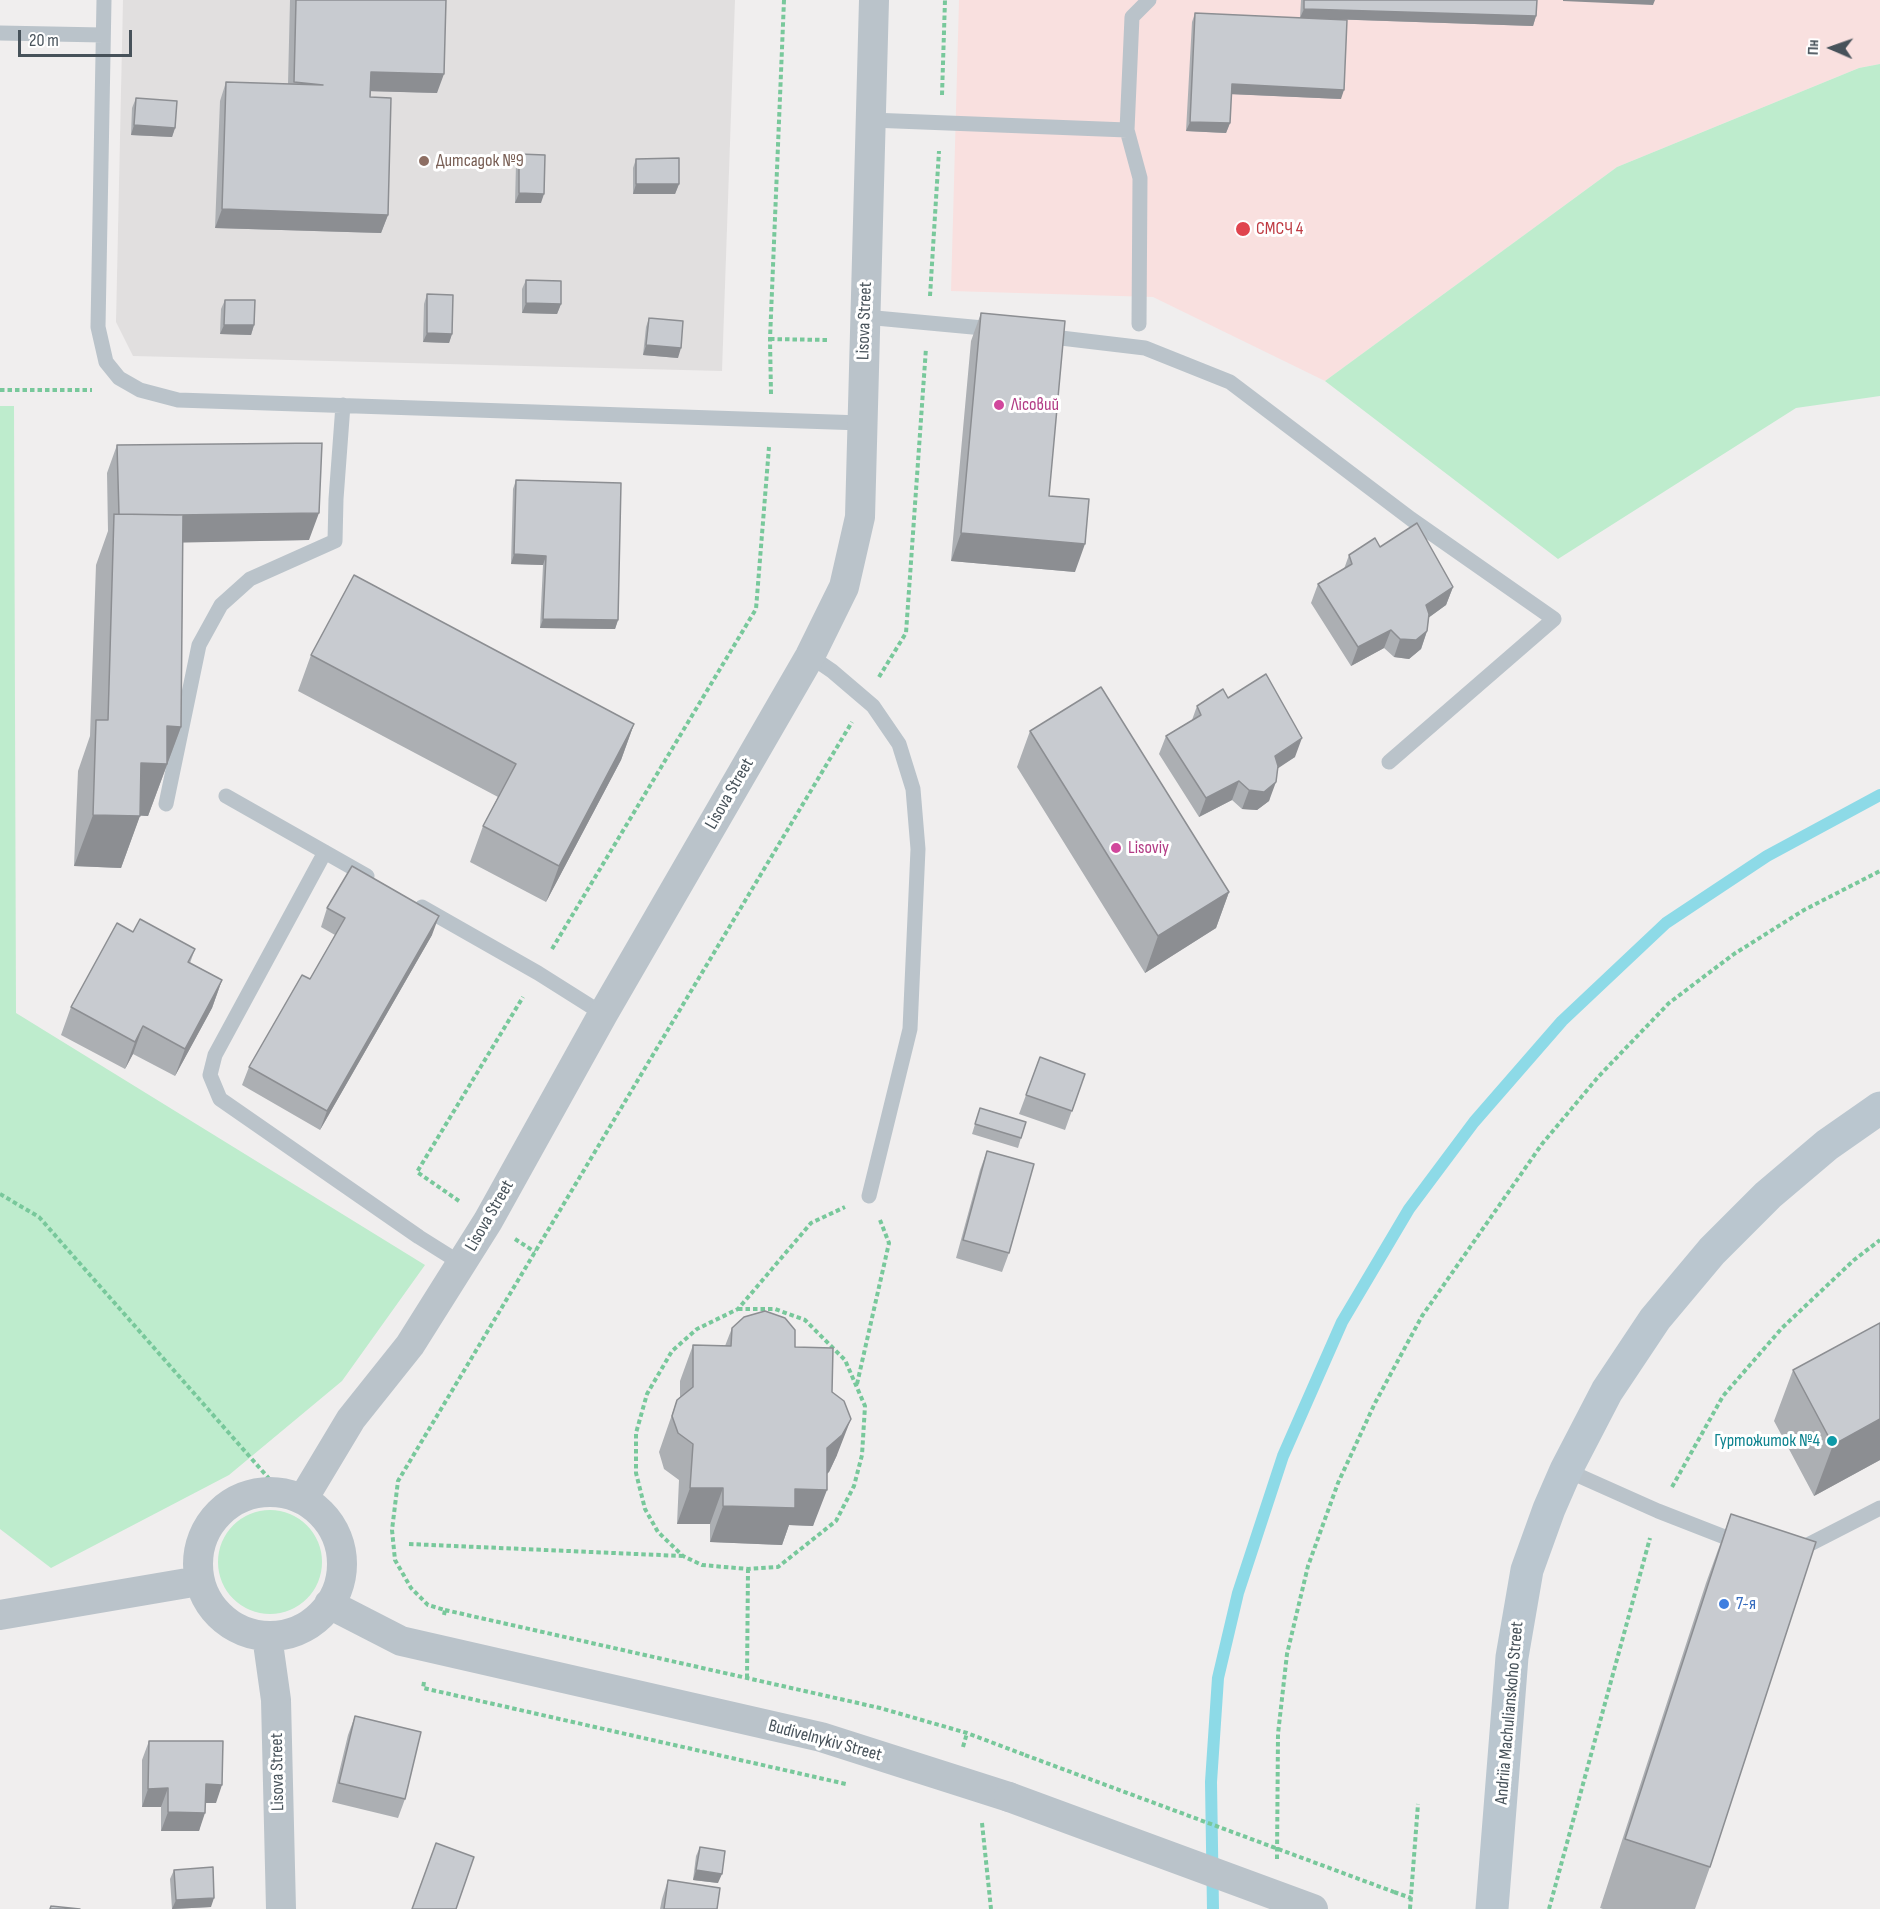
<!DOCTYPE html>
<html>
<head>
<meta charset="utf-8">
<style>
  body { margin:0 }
  #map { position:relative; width:1880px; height:1909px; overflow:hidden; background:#f0eeee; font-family:"Sofia Sans Condensed",sans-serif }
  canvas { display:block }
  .north { position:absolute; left:1802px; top:18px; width:60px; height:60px; -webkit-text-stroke:4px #fff; paint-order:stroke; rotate:272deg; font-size:16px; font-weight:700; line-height:24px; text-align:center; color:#47525a }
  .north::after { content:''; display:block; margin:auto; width:21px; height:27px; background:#47525a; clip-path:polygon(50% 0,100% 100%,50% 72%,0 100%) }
  .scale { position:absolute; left:18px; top:30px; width:114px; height:27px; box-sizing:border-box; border:3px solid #47525a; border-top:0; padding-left:8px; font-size:18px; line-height:21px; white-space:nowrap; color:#47525a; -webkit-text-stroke:4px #fff; paint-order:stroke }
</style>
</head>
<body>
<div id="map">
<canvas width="1880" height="1909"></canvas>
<div class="north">Пн</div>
<div class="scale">20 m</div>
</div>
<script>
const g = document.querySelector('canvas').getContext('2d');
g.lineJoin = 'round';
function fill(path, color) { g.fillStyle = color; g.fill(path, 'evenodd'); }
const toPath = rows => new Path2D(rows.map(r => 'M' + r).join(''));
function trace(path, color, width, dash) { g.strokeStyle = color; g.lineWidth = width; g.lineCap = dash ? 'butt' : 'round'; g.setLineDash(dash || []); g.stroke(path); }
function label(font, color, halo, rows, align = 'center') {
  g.font = font + ' "Sofia Sans Condensed",sans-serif'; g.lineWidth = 6; g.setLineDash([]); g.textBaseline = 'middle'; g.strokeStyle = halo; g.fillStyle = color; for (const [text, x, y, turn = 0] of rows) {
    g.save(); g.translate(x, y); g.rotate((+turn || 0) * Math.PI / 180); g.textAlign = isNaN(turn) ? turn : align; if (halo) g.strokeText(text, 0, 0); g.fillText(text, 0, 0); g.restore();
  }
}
fill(toPath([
  [123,0,735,0,722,371,133,356,116,322]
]), '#e1dfdf');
fill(toPath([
  [959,0,1880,0,1880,64,1859,68,1617,167,1325,381,1153,297,951,291]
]), '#f9e0df');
fill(toPath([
  [1880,64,1880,396,1796,408,1558,559,1325,381,1617,167,1859,68],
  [0,406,14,406,16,1013,425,1265,342,1381,229,1475,51,1568,0,1529],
  '218 1562a52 52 0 1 1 104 0a52 52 0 1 1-104 0Z'
]), '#beeccd');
trace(toPath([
  [1213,1909,1211,1782,1218,1678,1238,1593,1283,1456,1342,1322,1409,1209,1474,1122,1562,1021,1666,923,1767,856,1880,795]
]), '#8ddae7', 12);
trace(toPath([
  [942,95,945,0],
  [930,296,939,151],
  [770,339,829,340],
  [0,390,92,390],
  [771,394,770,339,784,0],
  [879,677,906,633,926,348],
  [552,949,756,609,769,447],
  [0,1194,39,1217,272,1482],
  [459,1201,417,1172,523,997],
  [515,1239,535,1252],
  [738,1309,775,1309,805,1320,845,1360,865,1406,862,1455,854,1486,836,1521,778,1567,748,1569,702,1565,683,1556,658,1532,645,1509,636,1473,636,1433,647,1394,672,1351,697,1329,738,1309,811,1223,845,1207],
  [857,1384,889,1243,880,1220],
  [1672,1487,1723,1396,1782,1328,1854,1260,1880,1240],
  [409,1544,682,1556],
  [445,1610,880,1708,967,1733,1025,1755],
  [444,1615,445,1610,428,1605,411,1588,395,1560,392,1530,398,1481,852,722],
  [747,1678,748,1569],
  [424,1682,423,1688,846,1784],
  [963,1747,967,1733],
  [982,1823,991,1909],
  [1277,1859,1278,1734,1287,1654,1308,1566,1338,1483,1375,1403,1422,1316,1542,1144,1599,1076,1669,1003,1734,954,1804,910,1880,871],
  [1394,1892,1411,1898],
  [1410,1909,1418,1804],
  [1549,1909,1650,1538]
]), '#78c89b', 4, [4.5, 3]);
trace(toPath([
  [104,0,98,327,106,362,119,378,140,390,178,400,862,423],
  [0,33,103,35],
  [871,120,1127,130],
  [865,317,994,329],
  [1139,324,1140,178,1127,130,1132,17,1149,0],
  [1044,336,1145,348,1230,382,1411,519,1554,619,1389,762],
  [810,656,832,671,873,706,899,744,913,789,918,849,910,1029,869,1196],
  [226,796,367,876],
  [166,804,199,645,221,605,250,579,335,541,336,499,343,405],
  [325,852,215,1055,210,1075,220,1099,419,1237,462,1264],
  [422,907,538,973,603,1014],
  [1566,1470,1658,1511,1740,1543],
  [1797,1548,1802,1548,1880,1508]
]), '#bac3ca', 15);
trace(toPath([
  '198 1564a72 72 0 1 1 144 0a72 72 0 1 1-144 0Z',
  [303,1499,351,1419,410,1345,488,1221,603,1014,810,656,844,587,860,517,874,0],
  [329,1604,401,1641,821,1737,1009,1797],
  [0,1615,199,1581],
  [267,1636,276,1700,281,1909]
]), '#bac3ca', 30);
trace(toPath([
  [1492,1909,1512,1657,1527,1570,1549,1509,1566,1470,1607,1391,1655,1319,1712,1251,1768,1195,1827,1145,1880,1108]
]), '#bac6cf', 33);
trace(toPath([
  [1025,1755,1394,1892]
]), '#78c89b', 4, [4.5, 3]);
trace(toPath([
  [1009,1797,1313,1909]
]), '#bac3ca', 30);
fill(toPath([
  [290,0,446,0,437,93,371,91,370,97,388,215,381,233,215,228,220,101,226,82,288,84],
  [1301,0,1537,0,1536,16,1533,26,1327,19,1341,99,1231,94,1230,123,1226,133,1186,131,1192,22,1195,13,1300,18],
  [136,98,175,128,172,137,131,135,132,108],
  [519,154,541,203,515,203,516,164],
  [636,159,679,184,675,194,633,194,633,168],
  [526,280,561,304,557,314,522,313,522,289],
  [427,294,452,334,449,343,423,342,424,304],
  [225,300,254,325,251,335,220,334,221,309],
  [981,313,1049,496,1075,572,951,561,971,341],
  [649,318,678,358,643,355,646,327],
  [117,445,309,540,183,542,181,727,148,816,140,815,121,868,74,866,78,771,90,736,96,565,108,531,107,473],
  [516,480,618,620,615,629,540,628,543,565,511,564,513,489],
  [1380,547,1453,587,1446,605,1429,617,1427,631,1421,649,1409,659,1394,657,1384,648,1351,666,1311,603,1318,584,1344,569,1349,555],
  [311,655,634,724,621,760,546,902,470,862,483,826,498,797,298,691],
  [1228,698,1295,757,1277,768,1269,801,1257,810,1242,809,1232,800,1199,817,1159,754,1166,736,1192,720,1197,706],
  [1030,731,1229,892,1216,928,1145,973,1017,767],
  [327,908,432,935,320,1130,242,1085,249,1067,310,979,335,935,321,927],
  [133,932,195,949,190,963,222,980,212,1008,175,1076,133,1054,125,1069,61,1035,71,1007],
  [1040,1057,1085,1074,1065,1130,1019,1114],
  [980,1108,1021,1138,1018,1148,972,1134],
  [987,1151,1009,1253,1002,1272,956,1258,980,1170],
  [1880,1323,1880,1460,1814,1496,1774,1421,1793,1370],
  [732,1328,795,1347,832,1392,837,1455,829,1472,827,1474,813,1526,789,1525,782,1545,710,1542,710,1524,677,1524,679,1480,664,1469,659,1452,677,1400,680,1397,680,1381,693,1345,725,1346],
  [1731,1514,1710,1867,1695,1909,1603,1909,1600,1908,1706,1583],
  [355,1716,405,1799,398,1818,332,1802,348,1735],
  [149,1741,216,1803,206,1803,199,1831,161,1831,161,1807,142,1807,142,1760],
  [700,1847,718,1883,693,1880,696,1856],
  [174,1870,211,1907,172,1909,170,1879],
  [668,1880,717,1909,660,1909,662,1899]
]), '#acafb3');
fill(toPath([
  [1563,0,1655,0,1653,5,1563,1],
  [1304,9,1536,16,1533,26,1300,18],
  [371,72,444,74,437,93,364,91],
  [1232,84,1344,90,1341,99,1228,94],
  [1190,122,1230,123,1226,133,1186,131],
  [134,125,175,128,172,137,131,135],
  [636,184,679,184,675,194,633,194],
  [519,193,544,194,541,203,515,203],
  [222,209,388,215,381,233,215,228],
  [526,303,561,304,557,314,522,313],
  [224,325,254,325,251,335,220,334],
  [427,333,452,334,449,343,423,342],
  [646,345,681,348,678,358,643,355],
  [319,513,309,540,113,544,119,516],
  [961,533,1085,544,1075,572,951,561],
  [514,554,546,556,543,565,511,564],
  [1453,587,1446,605,1420,624,1426,605],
  [543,619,618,620,615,629,540,628],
  [1391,630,1384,648,1351,666,1358,647],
  [1427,631,1421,649,1409,659,1394,657,1400,639],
  [634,724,621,760,546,902,559,866],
  [167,726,181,727,148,816,123,815,141,763],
  [1302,738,1295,757,1268,775,1275,756],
  [1239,781,1232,800,1199,817,1206,798],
  [1276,782,1269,801,1257,810,1242,809,1249,790],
  [93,815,140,816,121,868,74,866],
  [1229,892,1216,928,1145,973,1158,936],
  [439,916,432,935,320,1130,327,1111],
  [222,980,212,1008,175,1076,185,1049],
  [143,1026,133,1054,125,1069,135,1042],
  [851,1419,837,1455,829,1472,814,1484,827,1448],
  [1880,1419,1880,1460,1814,1496,1833,1445],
  [690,1488,723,1488,710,1524,677,1524],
  [795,1489,827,1490,813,1526,789,1525,782,1545,710,1542,723,1506],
  [206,1784,222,1785,216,1803,199,1803],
  [168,1788,161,1807,142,1807,148,1789],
  [168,1812,205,1813,199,1831,161,1831],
  [696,1870,722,1874,718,1883,693,1880],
  [214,1898,211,1907,172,1909,176,1900]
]), '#8c8e92');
const building = toPath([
  [296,0,446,0,444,74,371,72,370,97,391,98,388,215,222,209,226,82,323,85,294,82,296,0],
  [1304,0,1537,0,1536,16,1304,9,1304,0],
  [1195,13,1347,20,1344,90,1232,84,1230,123,1190,122,1195,13],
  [136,98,177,101,175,128,134,125,136,98],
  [519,154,545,155,544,194,519,193,519,154],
  [679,158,679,184,636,184,636,159,679,158],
  [526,280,561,281,561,304,526,303,526,280],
  [427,294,453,295,452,334,427,333,427,294],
  [225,300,255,300,254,325,224,325,225,300],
  [981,313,1065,321,1049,496,1089,499,1085,544,961,533,981,313],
  [649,318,683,321,681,348,646,345,649,318],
  [322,443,319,513,177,515,119,514,117,445,322,443],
  [516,480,621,483,618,620,543,619,546,556,514,554,516,480],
  [114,514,183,515,181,727,167,726,167,764,141,763,140,816,93,815,96,720,108,720,114,514],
  [1417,523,1453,587,1426,605,1429,614,1427,631,1416,640,1400,639,1391,630,1358,647,1318,584,1352,564,1349,555,1375,538,1380,547,1417,523],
  [354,575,634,724,559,866,483,826,516,764,311,655,354,575],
  [1266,674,1302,738,1275,756,1278,766,1276,782,1264,792,1249,790,1239,781,1206,798,1166,736,1201,715,1197,706,1223,689,1228,698,1266,674],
  [1101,687,1229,892,1158,936,1030,731,1101,687],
  [352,866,439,916,327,1111,249,1067,302,975,310,979,345,918,327,908,352,866],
  [140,919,195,949,188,962,222,980,185,1049,143,1026,135,1042,71,1007,117,923,133,932,140,919],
  [1040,1057,1085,1074,1072,1111,1026,1095,1040,1057],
  [980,1108,1026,1122,1021,1138,975,1124,980,1108],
  [987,1151,1034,1164,1009,1253,963,1240,987,1151],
  [765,1311,785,1318,795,1330,795,1347,833,1348,832,1392,844,1401,851,1419,842,1435,827,1448,827,1490,795,1489,795,1508,723,1506,723,1488,690,1488,693,1444,678,1433,672,1416,677,1400,693,1387,693,1345,731,1346,732,1328,744,1317,765,1311],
  [1880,1323,1880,1419,1833,1445,1793,1370,1880,1323],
  [1731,1514,1816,1542,1710,1867,1625,1839,1731,1514],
  [355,1716,421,1732,405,1799,339,1783,355,1716],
  [149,1741,223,1741,222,1785,206,1784,205,1813,168,1812,168,1788,148,1789,149,1741],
  [436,1843,474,1857,456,1909,412,1909,436,1843],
  [700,1847,725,1851,722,1874,696,1870,700,1847],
  [213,1867,214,1898,176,1900,174,1870,213,1867],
  [668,1880,720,1888,717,1909,664,1909,668,1880],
  [51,1906,80,1909,50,1909,51,1906]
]);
fill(building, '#c8cbd0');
trace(building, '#8c8e92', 1.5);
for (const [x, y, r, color] of [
  [424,161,6,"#8d6e63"],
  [1243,229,8,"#e0444e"],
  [999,405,6,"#d1479c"],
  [1116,848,6,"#d1479c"],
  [1832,1441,6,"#0f9aa8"],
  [1724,1604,6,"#3f7fe0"]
]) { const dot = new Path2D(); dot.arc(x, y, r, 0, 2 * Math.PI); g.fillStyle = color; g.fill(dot); trace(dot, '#fff', 2); }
label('18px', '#785e54', '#fff', [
  ["Дитсадок №9",436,161]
], 'left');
label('18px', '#be3a42', '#fff', [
  ["СМСЧ 4",1256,229]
], 'left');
label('18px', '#47525a', '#fff', [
  ["Lisova Street",865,321,-88],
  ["Lisova Street",730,794,-60],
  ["Lisova Street",490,1216,-60],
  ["Andriia Machulianskoho Street",1510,1713,-85],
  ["Budivelnykiv Street",825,1741,15],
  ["Lisova Street",278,1772,-91]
]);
label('18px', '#b23c85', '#fff', [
  ["Лісовий",1011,405],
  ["Lisoviy",1128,848]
], 'left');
label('18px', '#0d838f', '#fff', [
  ["Гуртожиток №4",1820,1441]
], 'right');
label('18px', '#366cbe', '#fff', [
  ["7-я",1736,1604]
], 'left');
</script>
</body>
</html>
